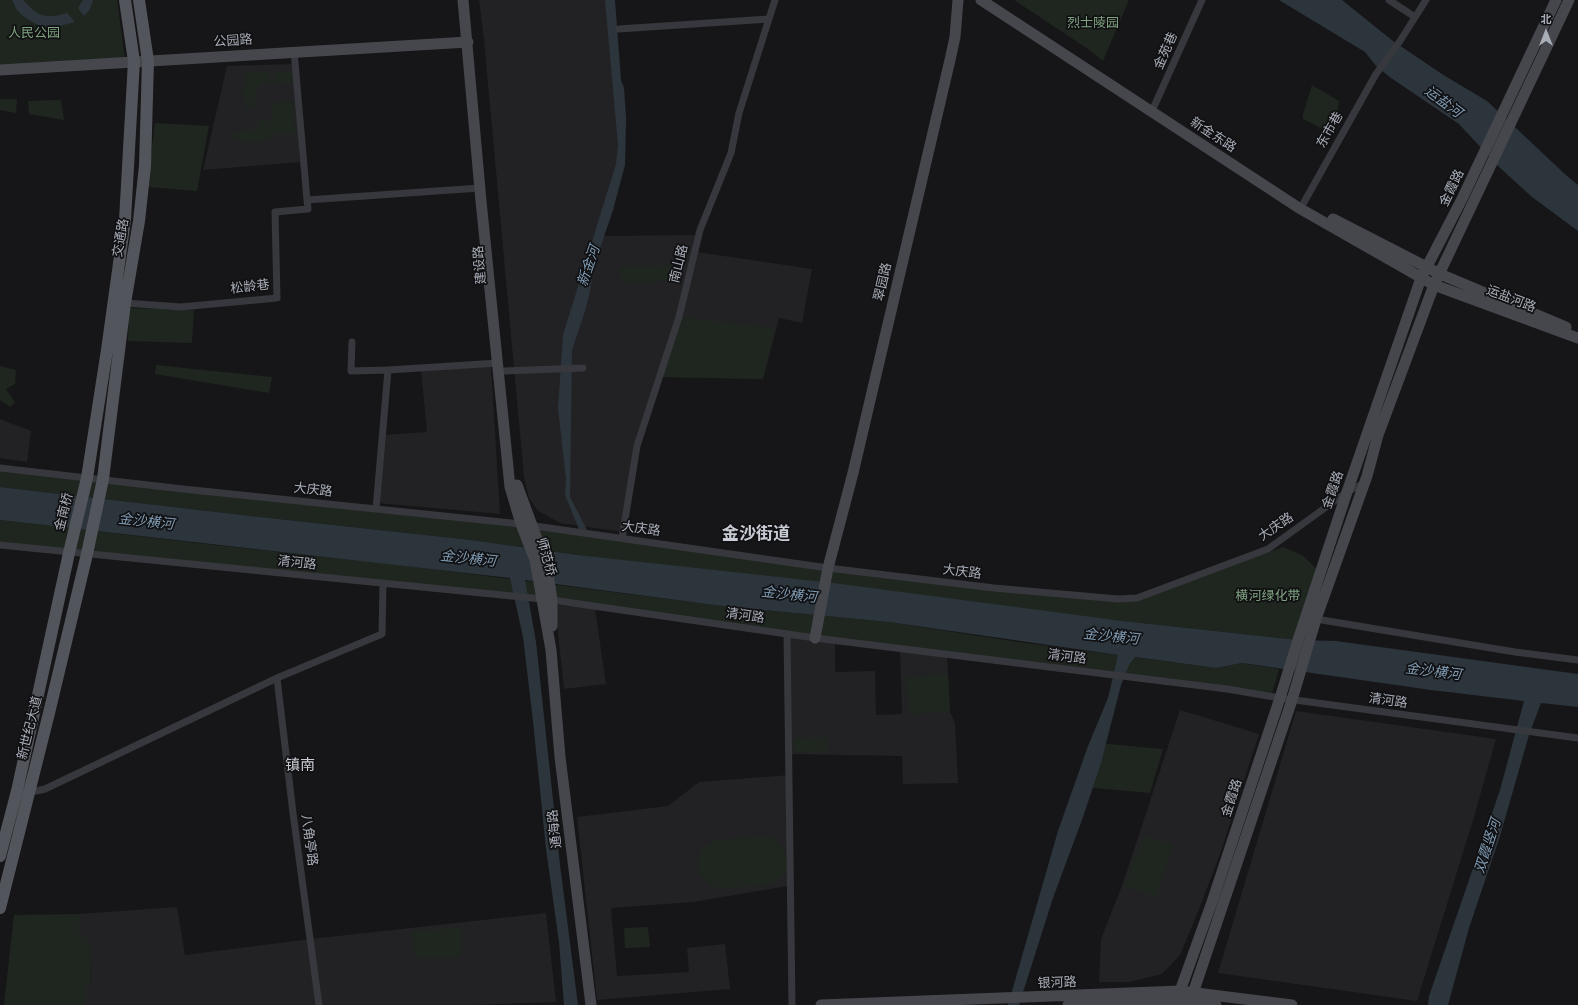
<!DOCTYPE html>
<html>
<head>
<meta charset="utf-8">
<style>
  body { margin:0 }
  #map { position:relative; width:1578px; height:1005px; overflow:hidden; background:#161618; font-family:Rubik,"Noto Sans SC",sans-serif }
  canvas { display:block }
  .north { position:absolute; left:1526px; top:12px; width:40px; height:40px; -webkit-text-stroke:3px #111113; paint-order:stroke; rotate:0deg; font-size:11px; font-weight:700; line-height:16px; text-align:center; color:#a8adb8 }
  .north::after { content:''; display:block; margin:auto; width:14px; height:18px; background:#a8adb8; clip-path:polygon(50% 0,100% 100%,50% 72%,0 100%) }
</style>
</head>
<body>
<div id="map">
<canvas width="1578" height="1005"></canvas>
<div class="north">北</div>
</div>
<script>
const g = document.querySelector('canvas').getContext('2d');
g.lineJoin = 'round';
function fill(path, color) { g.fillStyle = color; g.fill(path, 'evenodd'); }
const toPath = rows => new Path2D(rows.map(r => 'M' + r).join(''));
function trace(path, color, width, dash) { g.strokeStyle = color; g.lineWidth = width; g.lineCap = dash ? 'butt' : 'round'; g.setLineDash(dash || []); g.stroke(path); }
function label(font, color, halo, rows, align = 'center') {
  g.font = font + ' Rubik,"Noto Sans SC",sans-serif'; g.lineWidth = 3.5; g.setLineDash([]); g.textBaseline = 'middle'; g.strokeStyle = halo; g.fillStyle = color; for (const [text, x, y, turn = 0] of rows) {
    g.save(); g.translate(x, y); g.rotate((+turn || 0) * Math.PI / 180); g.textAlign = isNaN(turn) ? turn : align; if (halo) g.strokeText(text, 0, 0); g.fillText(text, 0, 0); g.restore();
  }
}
fill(toPath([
  [479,0,609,0,623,147,599,236,701,235,697,252,812,269,802,323,779,318,763,379,659,377,637,446,623,532,560,523,538,511,529,498,524,477,484,40],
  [294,64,300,162,203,170,227,66],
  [491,366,500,514,378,503,384,435,427,432,421,370],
  [0,419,31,431,27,462,0,458],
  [555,605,595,609,606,684,564,689],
  [787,634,835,640,835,672,875,671,876,715,902,714,900,648,947,654,950,712,955,723,958,783,903,784,902,756,788,754],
  [1180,710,1259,734,1220,854,1198,912,1180,955,1162,974,1130,982,1099,982,1101,939,1122,886],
  [1296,711,1496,739,1474,817,1417,1001,1218,973],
  [789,775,788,886,693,902,611,908,617,976,689,972,687,948,725,944,730,989,597,1000,577,817,668,806,699,782],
  [177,907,185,955,311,939,546,913,556,1002,473,1005,86,1005,86,987,91,987,89,937,79,937,79,914]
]), '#222225');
fill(toPath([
  [0,0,117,0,125,59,0,68],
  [1014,0,1129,0,1103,61,1088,49],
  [270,71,271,82,262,82,262,85,257,85,257,98,250,99,250,104,244,105,243,82,247,82,246,72],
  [273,72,294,72,294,84,274,84],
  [1312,85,1339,101,1336,120,1328,132,1303,119,1303,114],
  [0,99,17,99,16,113,0,110],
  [61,100,64,120,29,114,28,101],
  [251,100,257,100,258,108,246,109,245,106,252,105],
  [293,102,295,134,273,134,271,103],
  [271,120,272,137,270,137,270,141,240,141,239,137,229,138,229,133,241,133,243,130,259,129,259,121],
  [155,123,209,126,197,191,147,187],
  [677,265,678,280,621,283,620,267],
  [129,308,194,310,192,343,128,341],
  [679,317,775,328,763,379,659,377],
  [156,365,272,377,269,393,155,374],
  [0,366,16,370,15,384,6,389,15,402,10,407,0,400],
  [0,467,521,524,828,568,1137,600,1283,547,1302,555,1321,573,1298,640,1123,621,578,555,471,540,260,517,0,487],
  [0,520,223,546,376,562,722,606,889,622,1018,642,1216,668,1242,663,1279,669,1271,697,552,600,0,545],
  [948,674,950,712,909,714,906,677],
  [828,737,829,751,795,752,794,738],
  [1098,743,1163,749,1150,793,1083,787],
  [1143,835,1173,845,1156,897,1125,887],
  [765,836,770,837,781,845,787,858,786,870,783,876,773,884,721,889,708,884,700,873,697,859,700,851,707,844,716,840],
  [79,914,79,937,89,937,91,987,86,987,86,1005,4,1005,14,915],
  [461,927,462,947,459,957,415,958,412,932],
  [648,927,650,947,625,948,624,928]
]), '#1e261f');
fill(toPath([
  [12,0,23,0,33,10,39,14,46,16,55,16,67,13,75,22,56,27,41,26,34,23,23,16,17,10],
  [83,0,93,0,90,9,84,16,78,8],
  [605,0,615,0,621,80,624,88,626,118,625,165,613,210,593,269,590,291,585,311,572,350,570,497,587,530,579,529,565,495,566,479,558,408,563,335,616,164,618,145],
  [1279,0,1342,0,1393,41,1445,76,1487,101,1567,176,1578,185,1578,231,1532,197,1498,166,1459,124,1391,78,1377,67,1365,52],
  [0,487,260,517,471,540,578,555,833,583,1123,621,1298,640,1336,641,1578,674,1578,707,1541,703,1529,735,1500,836,1469,928,1448,1005,1428,1005,1429,996,1500,790,1524,701,1431,690,1242,663,1216,668,1135,657,1129,665,1121,685,1101,763,1083,817,1053,898,1019,1005,1008,1005,1058,831,1088,746,1108,698,1118,655,889,622,722,606,525,580,536,642,560,865,578,1005,564,1005,559,942,546,849,533,721,523,637,510,578,0,520]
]), '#2c353c');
trace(toPath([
  [1389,0,1415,17],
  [619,29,769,19],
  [294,51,307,200,480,188],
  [1152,111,1202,0],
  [1303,204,1376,74,1400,41,1426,0],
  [125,303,181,307,277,298,275,212,308,209,307,200],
  [352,342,351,371,388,370],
  [504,371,583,368],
  [0,468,183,489,521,524,828,568,994,588,1118,599,1137,598,1268,549,1347,492,1364,483],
  [376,509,388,370,498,363],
  [622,538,637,446,679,317,700,230,731,153,739,113,775,0],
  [0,545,552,600,815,638,1227,689,1280,698,1578,738],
  [1316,619,1515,652,1578,660],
  [787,634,792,1005],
  [277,678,293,813,319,1005],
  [27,793,45,789,277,678,382,634,383,584]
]), '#37383d', 7);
trace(toPath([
  [463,0,481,201,510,487,521,524,535,560,551,650,560,757,591,1005],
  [981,0,1299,208,1434,285,1578,338],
  [0,70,468,42],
  [1333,219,1440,274,1566,327],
  [517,485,547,566,552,600,552,626],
  [815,638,828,568,853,473,950,60,955,37,958,0],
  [821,1005,1180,991,1292,1005],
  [1068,1005,1177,1000,1216,1005],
  [1175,1005,1212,902,1280,698,1300,634,1347,492,1421,278,1462,199,1556,0],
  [1189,1005,1292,700,1316,619,1367,476,1378,435,1434,285,1569,0]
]), '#45474d', 11);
trace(toPath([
  [0,856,17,791,69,553,87,478,107,350,125,220,134,61,125,0],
  [0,908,49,713,87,554,103,479,125,303,139,221,145,166,148,61,139,0]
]), '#53555c', 12);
label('13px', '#7fa381', '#111113', [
  ["烈士陵园",1093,23],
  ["人民公园",34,33],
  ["横河绿化带",1268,596]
]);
label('13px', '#a8adb8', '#111113', [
  ["公园路",233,41,-4],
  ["金苑巷",1166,51,-66],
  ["东市巷",1330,130,-60],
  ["新金东路",1213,135,33],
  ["金霞路",1452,188,-64],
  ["交通路",121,238,-80],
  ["南山路",679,264,-76],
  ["建设路",480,265,-95],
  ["翠园路",883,282,-77],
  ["松龄巷",250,287,-7],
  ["运盐河路",1511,299,21],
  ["大庆路",313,490,6],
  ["金霞路",1333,490,-71],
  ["金南桥",64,512,-76],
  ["大庆路",1276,527,-34],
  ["大庆路",641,529,8],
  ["师范桥",546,557,74],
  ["清河路",297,563,6],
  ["大庆路",962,572,7],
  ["清河路",745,616,8],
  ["清河路",1067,657,7],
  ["清河路",1388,701,8],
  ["新世纪大道",30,728,-76],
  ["金霞路",1232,798,-72],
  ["通海路",555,829,-97],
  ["八角亭路",309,840,82],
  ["银河路",1057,983,-2]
]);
label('italic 14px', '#7f9bb3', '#111113', [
  ["运盐河",1443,102,37],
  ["新金河",589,266,-71],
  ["金沙横河",146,522,6],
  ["金沙横河",468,559,6],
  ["金沙横河",789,595,6],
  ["金沙横河",1111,637,6],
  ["金沙横河",1433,672,7],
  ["双霞竖河",1488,846,-72]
]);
label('15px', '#c9ccd4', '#111113', [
  ["镇南",300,766]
]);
label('bold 17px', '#c9ccd4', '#111113', [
  ["金沙街道",756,534]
]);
</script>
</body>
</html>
